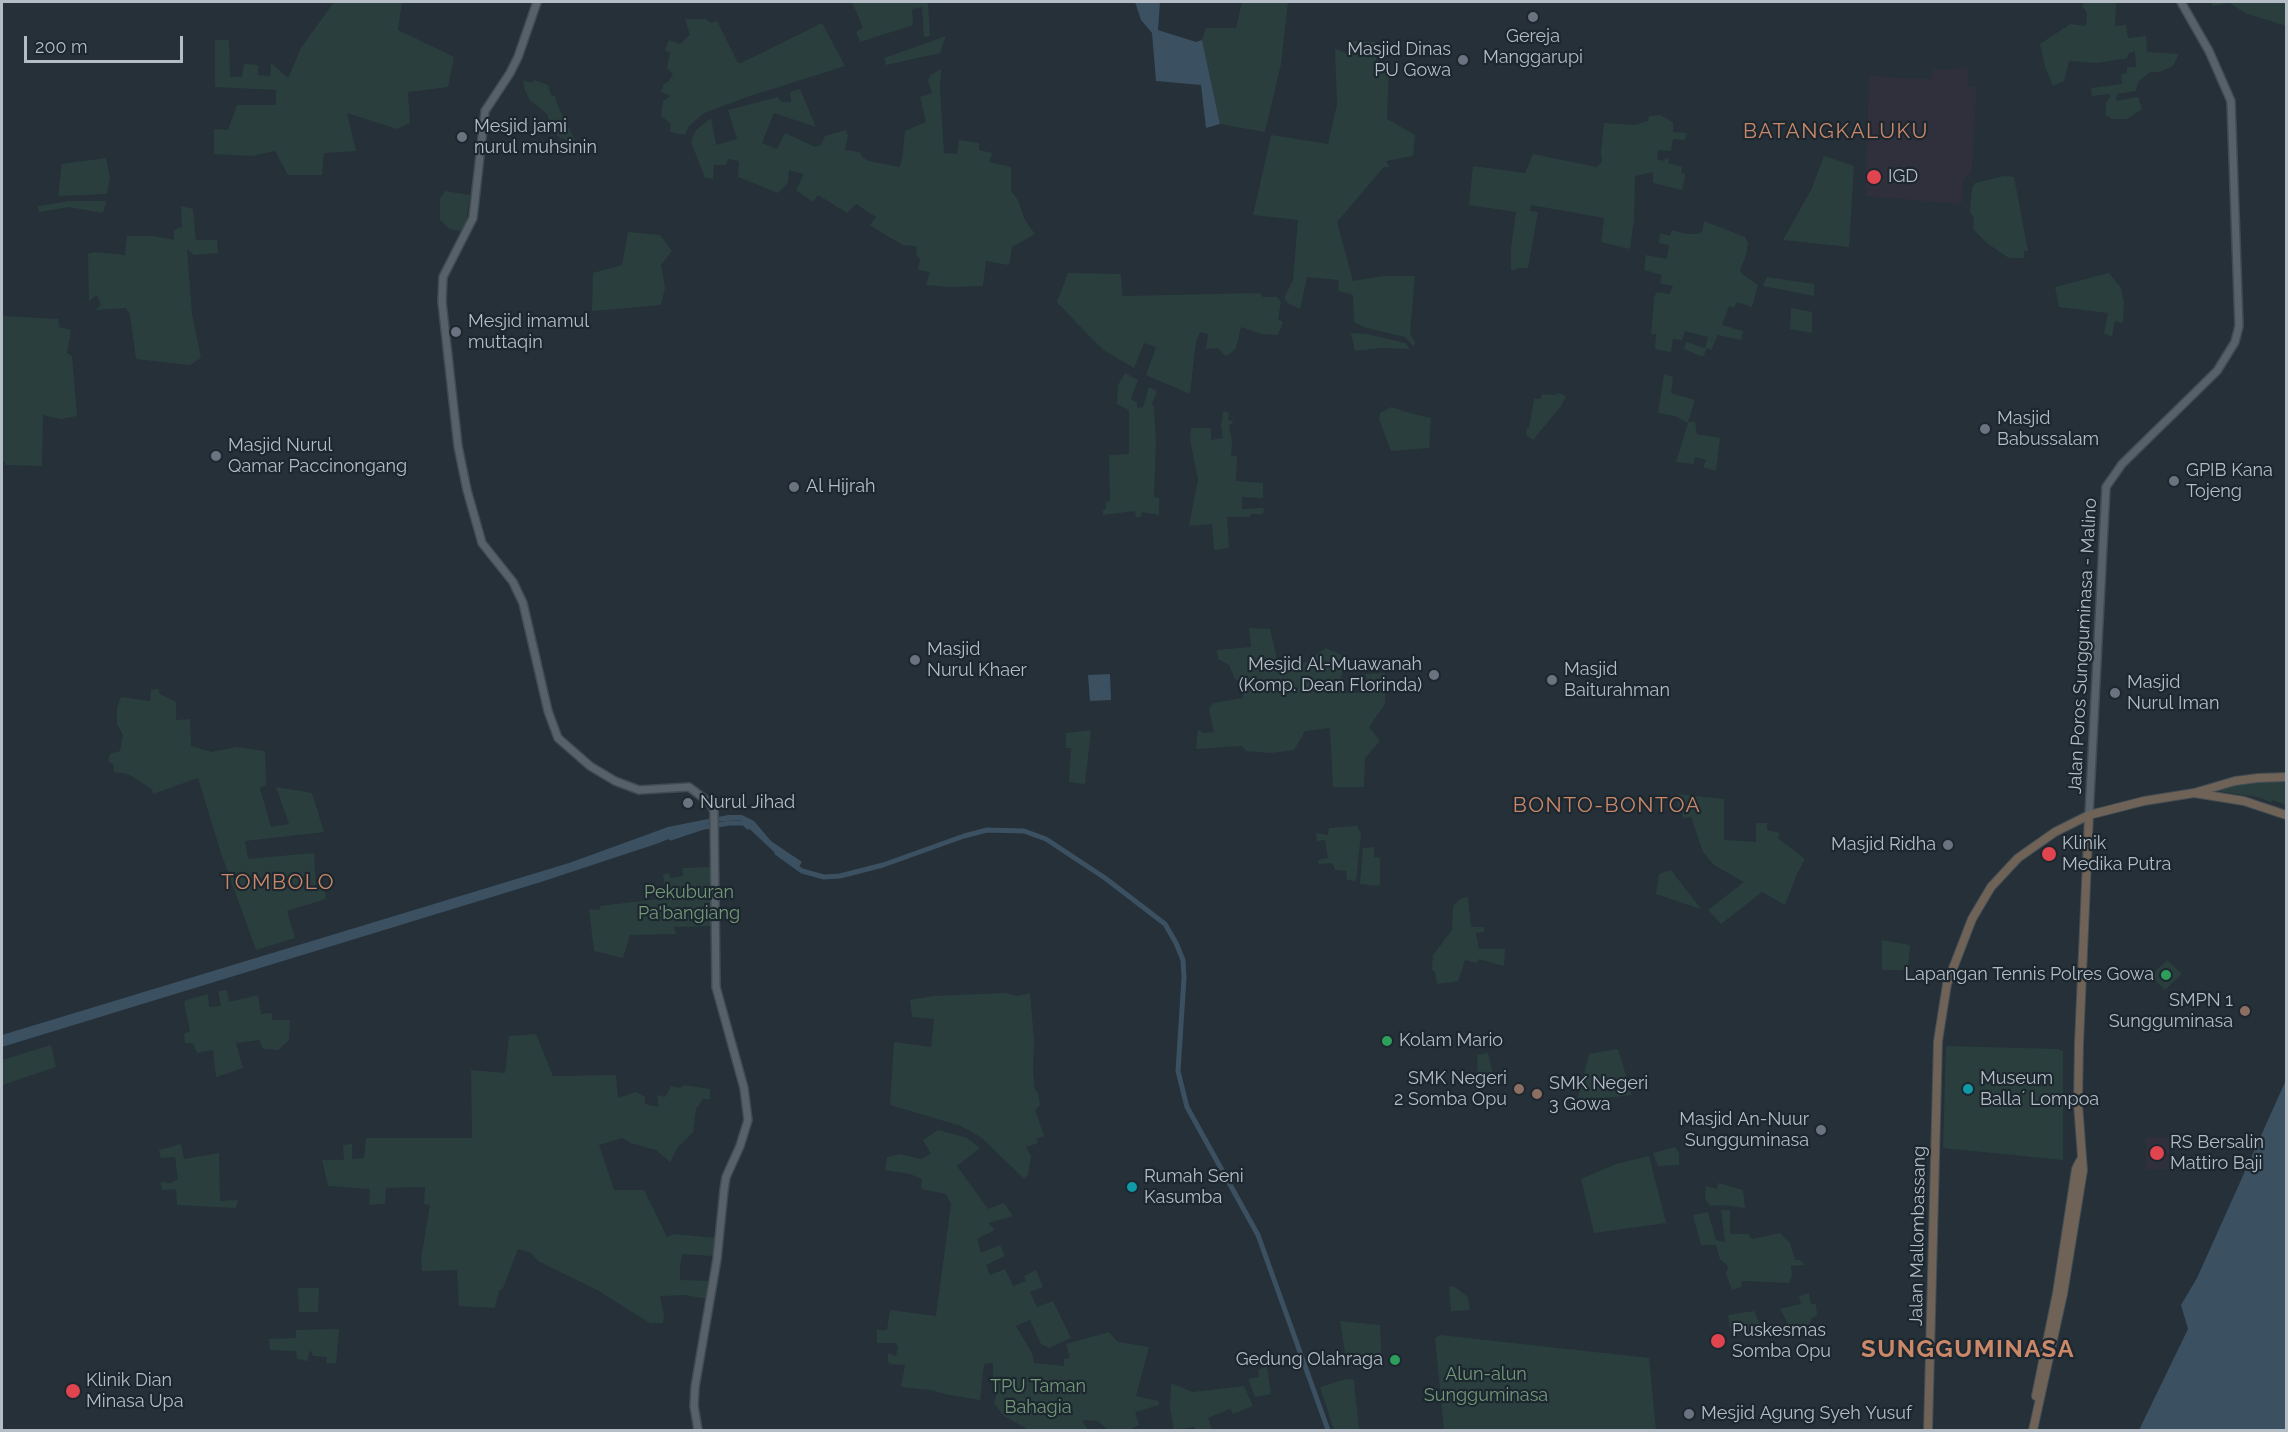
<!DOCTYPE html>
<html>
<head>
<meta charset="utf-8">
<style>
  body { margin:0 }
  #map { position:relative; width:2288px; height:1432px; overflow:hidden; background:#253039; font-family:Raleway,sans-serif }
  canvas { display:block }
  .frame { position:absolute; inset:0; border:3px solid #b4bdc6; pointer-events:none }
  .scale { position:absolute; left:24px; top:36px; width:159px; height:27px; box-sizing:border-box; border:3px solid #b4bdc6; border-top:0; padding-left:8px; font-size:18px; line-height:21px; white-space:nowrap; color:#b4bdc6; -webkit-text-stroke:4px #1d272f; paint-order:stroke }
</style>
</head>
<body>
<div id="map">
<canvas width="2288" height="1432"></canvas>
<div class="frame"></div>
<div class="scale">200 m</div>
</div>
<script>
const g = document.querySelector('canvas').getContext('2d');
g.lineJoin = 'round';
function fill(path, color) { g.fillStyle = color; g.fill(path, 'evenodd'); }
const toPath = rows => new Path2D(rows.map(r => 'M' + r).join(''));
function trace(path, color, width, dash) { g.strokeStyle = color; g.lineWidth = width; g.lineCap = dash ? 'butt' : 'round'; g.setLineDash(dash || []); g.stroke(path); }
function label(font, color, halo, rows, align = 'center') {
  g.font = font + ' Raleway,sans-serif'; g.lineWidth = 4.5; g.setLineDash([]); g.textBaseline = 'middle'; g.strokeStyle = halo; g.fillStyle = color; for (const [text, x, y, turn = 0] of rows) {
    g.save(); g.translate(x, y); g.rotate((+turn || 0) * Math.PI / 180); g.textAlign = isNaN(turn) ? turn : align; if (halo) g.strokeText(text, 0, 0); g.fillText(text, 0, 0); g.restore();
  }
}
fill(toPath([
  [1968,68,1968,87,1977,87,1972,172,1963,180,1962,202,1959,204,1865,196,1869,75,1900,78,1931,79,1932,70],
  [2146,1137,2169,1137,2169,1169,2146,1169]
]), '#302f3c');
fill(toPath([
  [334,2,402,2,398,30,454,57,448,87,408,92,410,123,397,129,347,113,356,151,324,153,322,175,288,175,275,151,252,156,214,154,214,129,228,130,237,105,276,105,276,90,215,87,215,40,229,40,230,77,242,77,244,64,258,65,258,75,270,76,271,63,288,78,301,48],
  [852,2,931,2,928,3,930,36,924,37,922,7,912,9,913,25,860,42,856,32,863,28],
  [1242,2,1288,2,1281,64,1265,132,1220,124,1202,40,1206,28,1236,28],
  [2085,2,2116,2,2115,26,2126,25,2128,38,2146,36,2147,52,2179,54,2173,66,2159,72,2150,72,2138,82,2136,91,2117,94,2116,101,2138,97,2142,109,2127,119,2112,119,2106,115,2106,103,2111,94,2092,96,2091,88,2122,84,2121,74,2127,73,2127,67,2136,67,2135,51,2128,54,2127,58,2097,63,2069,61,2064,81,2053,86,2045,67,2040,44,2070,24,2086,26,2087,13,2082,6],
  [2211,2,2286,2,2286,26,2245,13,2230,3,2213,6],
  [685,19,706,19,711,23,717,21,738,63,741,63,822,23,845,66,747,97,704,113,689,126,685,135,670,132,671,124,661,116,663,101,671,96,661,92,664,84,669,81,673,74,667,68,670,53,665,50,669,40,680,44,690,35],
  [946,36,940,53,886,65,884,58],
  [1350,41,1376,42,1376,60,1389,65,1387,119,1415,135,1413,156,1386,161,1389,167,1384,167,1337,222,1353,281,1383,276,1415,276,1410,334,1415,342,1414,347,1405,337,1363,327,1354,322,1353,295,1338,291,1339,280,1307,277,1300,309,1288,303,1284,298,1293,280,1298,220,1253,215,1271,135,1328,144,1337,104,1335,49,1346,53],
  [941,69,940,89,944,153,957,154,959,140,979,143,979,150,992,153,989,162,1011,167,1011,191,1018,200,1025,220,1035,234,1012,247,1009,265,986,261,983,286,948,287,926,285,930,272,918,270,920,259,916,255,917,247,909,245,905,246,882,233,870,225,876,217,856,204,847,213,818,195,813,202,796,190,804,174,789,170,788,183,778,193,738,177,739,161,728,159,726,165,714,165,713,179,705,178,691,142,696,130,711,118,716,145,737,139,728,110,778,97,781,102,791,102,790,92,800,89,816,127,774,113,762,143,777,149,785,133,815,147,821,145,825,136,846,130,848,136,845,150,860,152,863,158,869,161,899,167,902,160,905,131,926,122,920,97,932,93,928,80,931,75],
  [523,80,532,83,534,80,548,85,551,95,555,96,558,106,575,140,573,142,560,138,553,131,547,114,530,100,525,90],
  [1660,115,1673,122,1673,132,1686,133,1685,140,1673,139,1671,151,1658,150,1657,159,1664,161,1665,158,1669,159,1668,163,1682,167,1681,173,1685,174,1684,182,1682,190,1653,183,1653,172,1635,176,1634,219,1630,249,1601,242,1604,218,1531,205,1530,211,1538,212,1528,268,1516,268,1516,270,1511,270,1511,248,1516,212,1469,205,1473,166,1525,173,1533,154,1597,167,1602,162,1601,152,1604,123,1635,125,1648,121,1649,116],
  [1824,156,1854,166,1849,247,1783,240,1812,188],
  [106,158,110,178,107,194,58,196,62,164],
  [2004,176,2014,177,2028,251,2024,251,2024,258,2009,258,1988,244,1973,229,1974,218,1970,212,1972,188,1975,183],
  [445,191,470,195,466,224,460,231,450,229,440,220,440,199],
  [70,201,106,201,103,213,69,207,39,212,38,206],
  [181,206,193,209,196,240,217,240,218,253,194,255,187,249,192,314,201,358,190,365,136,359,130,315,126,308,95,310,101,305,97,295,89,301,88,254,94,252,125,255,127,236,153,236,174,240,174,230,182,227],
  [1704,221,1745,237,1748,243,1746,255,1740,270,1742,274,1758,285,1752,307,1737,302,1734,308,1729,306,1722,325,1743,331,1741,340,1718,335,1711,350,1707,348,1703,357,1684,349,1686,342,1705,348,1708,337,1685,331,1682,340,1673,339,1671,352,1655,349,1656,334,1651,334,1654,297,1657,292,1669,294,1673,286,1660,283,1662,275,1644,270,1646,255,1667,259,1669,245,1659,243,1660,233,1670,236,1672,230,1686,234,1697,234,1702,232],
  [628,232,660,235,672,251,661,265,665,288,661,305,592,311,593,273,622,265],
  [1068,273,1121,274,1122,296,1259,293,1263,297,1277,297,1281,302,1278,319,1283,322,1278,335,1261,334,1241,327,1236,348,1230,354,1225,356,1218,348,1206,349,1208,334,1200,332,1196,341,1190,394,1146,375,1156,347,1144,343,1134,368,1105,351,1091,338,1057,302],
  [2109,273,2121,288,2124,303,2123,323,2115,321,2112,337,2104,333,2108,313,2059,307,2055,287],
  [1767,277,1814,284,1814,296,1763,286],
  [1791,308,1812,312,1812,333,1790,329],
  [2,316,58,319,59,327,71,330,67,353,72,356,77,416,61,419,43,415,42,466,6,465,3,460],
  [1351,333,1367,334,1405,343,1410,349,1380,348,1355,351],
  [1125,373,1138,380,1131,399,1137,403,1137,408,1143,407,1149,387,1157,391,1152,404,1154,407,1156,441,1154,497,1159,498,1159,515,1142,512,1141,517,1136,517,1135,511,1103,515,1103,510,1106,509,1106,502,1110,501,1109,455,1129,454,1129,410,1117,404,1117,401,1118,385],
  [1664,374,1673,377,1671,393,1695,400,1688,422,1695,422,1697,434,1720,438,1716,471,1703,467,1706,460,1695,457,1694,464,1676,462,1688,423,1675,416,1658,413],
  [1558,393,1566,396,1561,406,1533,440,1526,435,1527,428,1529,428,1534,399,1540,399,1542,394,1555,395],
  [1391,407,1413,414,1431,418,1429,448,1391,451,1379,419,1380,413],
  [1223,411,1229,413,1228,420,1233,421,1232,424,1229,425,1232,442,1231,456,1237,456,1236,481,1263,483,1263,498,1242,497,1242,509,1264,508,1263,514,1250,514,1250,517,1227,517,1229,548,1214,550,1212,524,1189,526,1198,479,1190,440,1191,428,1211,428,1211,440,1223,438,1221,425],
  [1249,628,1270,629,1278,663,1301,665,1326,648,1347,658,1348,664,1341,675,1344,693,1367,693,1366,674,1385,673,1385,704,1369,727,1380,741,1365,758,1364,787,1333,787,1330,728,1305,731,1294,750,1271,753,1246,751,1242,746,1196,749,1198,730,1204,733,1214,732,1209,709,1213,703,1243,698,1242,682,1235,679,1229,665,1218,659,1217,650,1251,647],
  [158,689,160,694,176,702,176,720,190,719,191,746,212,752,236,747,265,751,266,785,260,788,271,827,289,824,276,787,312,793,324,832,245,841,248,859,314,853,316,889,324,887,326,899,287,911,295,938,256,950,221,853,198,778,153,794,152,789,128,774,114,772,114,765,108,761,110,754,120,751,123,735,117,724,117,707,121,697,150,701,151,690],
  [1091,730,1085,784,1069,782,1071,748,1066,748,1066,733],
  [2273,778,2286,779,2286,805,2273,800,2271,802,2258,797,2218,791,2219,788,2235,785],
  [1678,794,1724,799,1724,840,1756,842,1756,823,1767,823,1767,830,1780,833,1778,838,1805,859,1797,874,1785,905,1762,892,1721,924,1708,910,1744,882,1714,865,1703,852,1691,817,1683,818,1682,812,1678,812],
  [1357,826,1361,834,1356,881,1347,880,1346,871,1335,870,1334,866,1331,863,1319,864,1318,860,1328,858,1325,840,1317,841,1316,833,1328,835,1329,828],
  [1374,847,1374,857,1380,858,1380,886,1360,884,1363,848],
  [712,867,712,926,674,927,676,934,630,935,623,958,594,951,589,909,600,910,600,906,666,898,663,874,669,873,670,878,683,876,683,868],
  [1671,870,1701,909,1656,894,1659,874],
  [1468,897,1471,927,1484,927,1484,932,1476,933,1479,949,1505,949,1504,966,1479,959,1477,963,1465,960,1458,981,1437,984,1435,972,1432,970,1433,955,1452,930,1453,906,1460,899],
  [1882,940,1910,945,1908,970,1882,970],
  [2167,960,2182,974,2165,990,2151,976],
  [227,990,229,1002,258,995,261,1014,272,1013,272,1020,290,1020,289,1040,278,1050,263,1049,259,1040,236,1043,243,1068,216,1077,213,1050,197,1053,193,1043,185,1043,184,1034,190,1031,184,1001,208,994,209,1007,221,1006,218,991],
  [1005,993,1018,996,1030,993,1034,1040,1033,1072,1035,1091,1038,1092,1040,1105,1035,1110,1044,1136,1036,1139,1038,1143,1026,1147,1031,1156,1028,1175,1024,1179,982,1138,961,1126,890,1105,894,1042,931,1047,934,1019,912,1017,910,1000,933,996],
  [536,1034,553,1076,616,1075,618,1098,636,1092,645,1097,645,1104,659,1107,657,1095,665,1097,671,1086,680,1088,684,1085,710,1089,710,1099,703,1099,696,1109,693,1132,678,1147,670,1162,656,1150,631,1143,622,1138,599,1145,614,1190,644,1190,667,1237,674,1234,717,1238,713,1256,682,1254,680,1266,680,1280,711,1281,707,1299,686,1295,660,1296,664,1315,663,1323,650,1323,597,1290,538,1261,531,1253,518,1249,503,1288,499,1291,495,1308,459,1306,457,1270,422,1271,421,1259,430,1205,424,1204,425,1187,386,1188,385,1204,369,1205,370,1189,328,1186,322,1160,344,1160,343,1145,352,1144,352,1159,364,1158,366,1138,472,1138,471,1070,505,1073,509,1036],
  [51,1045,56,1067,2,1085,2,1060],
  [1946,1046,2058,1049,2063,1051,2063,1160,1943,1148],
  [1618,1049,1632,1095,1577,1101,1589,1054],
  [1488,1053,1495,1084,1478,1087,1477,1055],
  [938,1130,967,1138,980,1148,957,1166,988,1209,1004,1203,1013,1216,988,1223,995,1230,977,1239,981,1253,1000,1245,1005,1256,986,1265,990,1275,1005,1269,1013,1286,1026,1281,1024,1276,1036,1270,1043,1287,1030,1292,1037,1307,1053,1301,1071,1338,1049,1348,1041,1344,1030,1320,1016,1326,1032,1353,1034,1363,1064,1366,1064,1359,1070,1358,1066,1344,1109,1332,1118,1342,1149,1347,1136,1396,1159,1401,1159,1405,1135,1412,1139,1425,1129,1430,1108,1430,1098,1421,1085,1420,1082,1421,1088,1430,1029,1430,1004,1416,994,1403,997,1392,993,1390,993,1363,984,1364,980,1400,945,1394,931,1390,901,1387,905,1365,890,1364,888,1361,888,1353,896,1356,898,1346,895,1343,877,1343,877,1330,887,1330,890,1310,936,1316,951,1204,946,1194,921,1189,922,1179,910,1174,885,1170,887,1157,899,1154,921,1159,931,1154,923,1140],
  [181,1144,184,1159,219,1153,220,1201,238,1200,236,1208,177,1205,176,1189,162,1190,161,1182,171,1183,178,1179,175,1157,161,1158,159,1150],
  [1675,1147,1679,1153,1679,1165,1658,1166,1653,1153],
  [1649,1156,1666,1223,1594,1233,1581,1179,1616,1164],
  [1718,1183,1743,1190,1745,1208,1723,1205,1710,1206,1705,1198,1706,1186,1717,1189],
  [1721,1210,1730,1210,1730,1234,1748,1234,1752,1239,1780,1233,1790,1243,1795,1260,1800,1260,1805,1265,1791,1266,1792,1275,1789,1283,1742,1281,1741,1287,1732,1290,1726,1274,1728,1266,1720,1259,1716,1245,1701,1245,1693,1215,1708,1212,1716,1240,1725,1242],
  [1449,1286,1455,1287,1468,1297,1470,1310,1451,1311],
  [298,1288,319,1288,318,1312,299,1312],
  [1809,1293,1811,1304,1816,1304,1817,1316,1812,1318,1809,1325,1790,1327,1780,1309,1801,1304,1799,1296],
  [1754,1311,1765,1334,1760,1335,1731,1333,1728,1315],
  [1340,1321,1380,1325,1382,1364,1347,1366],
  [339,1329,336,1363,326,1363,327,1357,313,1356,312,1352,309,1351,308,1361,297,1359,296,1351,270,1350,269,1339,296,1338,296,1330],
  [1441,1335,1649,1358,1656,1430,1444,1430,1435,1338],
  [1267,1366,1271,1394,1255,1397,1248,1379,1259,1377,1258,1370],
  [1346,1379,1354,1380,1359,1430,1334,1430,1320,1387],
  [1171,1383,1192,1392,1244,1386,1253,1406,1233,1414,1230,1409,1208,1418,1212,1430,1196,1430,1194,1427,1174,1430,1170,1407]
]), '#2a3f3d');
fill(toPath([
  [1135,2,1160,2,1158,30,1196,42,1202,40,1220,124,1206,128,1201,85,1156,81,1152,33,1141,20],
  [1110,674,1111,700,1090,701,1088,675],
  [728,815,742,815,754,821,771,841,802,862,799,867,774,852,740,820,712,822,656,844,541,882,2,1047,2,1035,569,863,668,827],
  [2286,1080,2286,1430,2139,1430,2188,1329,2181,1305,2197,1278]
]), '#3b5061');
trace(toPath([
  [671,838,704,827,730,823,744,823,748,827],
  [777,853,802,871,824,877,840,876,883,865,964,836,987,830,1024,831,1046,839,1105,878,1165,924,1176,943,1183,960,1184,978,1178,1071,1187,1107,1258,1235,1328,1430]
]), '#3b5061', 5);
const major = toPath([
  [537,2,518,57,510,73,485,111,473,218,443,277,442,302,458,446,467,490,482,543,513,582,523,603,548,711,558,738,590,766,615,781,639,790,689,787,710,803,714,811,716,987,744,1088,748,1120,740,1146,726,1177,724,1190,717,1259,695,1387,694,1406,698,1430],
  [2089,815,2106,487,2122,464,2217,371,2235,342,2239,326,2231,101,2209,51,2181,2]
]);
const highway = toPath([
  [2194,793,2244,801,2286,815],
  [2036,1396,2057,1293,2076,1169,2080,1161],
  [1928,1430,1938,1041,1947,984,1972,919,1991,887,2018,858,2055,832,2089,815,2144,801,2194,793,2235,781,2258,778,2286,777],
  [2033,1430,2063,1294,2083,1170,2078,1104,2079,1043,2089,815]
]);
trace(major, '#414b53', 10);
trace(highway, '#434d55', 10);
trace(major, '#56616a', 7);
trace(highway, '#6f6256', 8);
for (const [x, y, r, color] of [
  [1533,17,6,"#6b7280"],
  [1463,60,6,"#6b7280"],
  [462,137,6,"#6b7280"],
  [1874,177,8,"#e0444e"],
  [456,332,6,"#6b7280"],
  [1985,429,6,"#6b7280"],
  [216,456,6,"#6b7280"],
  [2174,481,6,"#6b7280"],
  [794,487,6,"#6b7280"],
  [915,660,6,"#6b7280"],
  [1434,675,6,"#6b7280"],
  [1552,680,6,"#6b7280"],
  [2115,693,6,"#6b7280"],
  [688,803,6,"#6b7280"],
  [1948,845,6,"#6b7280"],
  [2049,854,8,"#e0444e"],
  [2166,975,6,"#2e9e5b"],
  [2245,1011,6,"#8d6e63"],
  [1387,1041,6,"#2e9e5b"],
  [1519,1089,6,"#8d6e63"],
  [1968,1089,6,"#0f9aa8"],
  [1537,1094,6,"#8d6e63"],
  [1821,1130,6,"#6b7280"],
  [2157,1153,8,"#e0444e"],
  [1132,1187,6,"#0f9aa8"],
  [1718,1341,8,"#e0444e"],
  [1395,1360,6,"#2e9e5b"],
  [73,1391,8,"#e0444e"],
  [1689,1414,6,"#6b7280"]
]) { const dot = new Path2D(); dot.arc(x, y, r, 0, 2 * Math.PI); g.fillStyle = color; g.fill(dot); trace(dot, '#1d272f', 2); }
label('18px', '#b4bdc6', '#1d272f', [
  ["Gereja",1533,37,"center"],
  ["Manggarupi",1533,58,"center"],
  ["Masjid Dinas",1451,50,"right"],
  ["PU Gowa",1451,71,"right"],
  ["Mesjid jami",474,127],
  ["nurul muhsinin",474,148],
  ["IGD",1888,177],
  ["Mesjid imamul",468,322],
  ["muttaqin",468,343],
  ["Masjid",1997,419],
  ["Babussalam",1997,440],
  ["Masjid Nurul",228,446],
  ["Qamar Paccinongang",228,467],
  ["GPIB Kana",2186,471],
  ["Tojeng",2186,492],
  ["Al Hijrah",806,487],
  ["Masjid",927,650],
  ["Nurul Khaer",927,671],
  ["Mesjid Al-Muawanah",1422,665,"right"],
  ["(Komp. Dean Florinda)",1422,686,"right"],
  ["Masjid",1564,670],
  ["Baiturahman",1564,691],
  ["Masjid",2127,683],
  ["Nurul Iman",2127,704],
  ["Nurul Jihad",700,803],
  ["Klinik",2062,844],
  ["Medika Putra",2062,865],
  ["Masjid Ridha",1936,845,"right"],
  ["Lapangan Tennis Polres Gowa",2154,975,"right"],
  ["SMPN 1",2233,1001,"right"],
  ["Sungguminasa",2233,1022,"right"],
  ["Kolam Mario",1399,1041],
  ["SMK Negeri",1507,1079,"right"],
  ["2 Somba Opu",1507,1100,"right"],
  ["Museum",1980,1079],
  ["Ballaʼ Lompoa",1980,1100],
  ["SMK Negeri",1549,1084],
  ["3 Gowa",1549,1105],
  ["Masjid An-Nuur",1809,1120,"right"],
  ["Sungguminasa",1809,1141,"right"],
  ["RS Bersalin",2170,1143],
  ["Mattiro Baji",2170,1164],
  ["Rumah Seni",1144,1177],
  ["Kasumba",1144,1198],
  ["Puskesmas",1732,1331],
  ["Somba Opu",1732,1352],
  ["Gedung Olahraga",1383,1360,"right"],
  ["Klinik Dian",86,1381],
  ["Minasa Upa",86,1402],
  ["Mesjid Agung Syeh Yusuf",1701,1414]
], 'left');
label('18px', '#b4bdc6', '#1d272f', [
  ["Jalan Poros Sungguminasa - Malino",2083,646,-87],
  ["Jalan Mallombassang",1918,1236,-89]
]);
label('18px', '#749978', '#1d272f', [
  ["Pekuburan",689,893],
  ["Pa'bangiang",689,914],
  ["Alun-alun",1486,1375],
  ["Sungguminasa",1486,1396],
  ["TPU Taman",1038,1387],
  ["Bahagia",1038,1408]
]);
g.letterSpacing = '1.5px';
label('21px', '#cb8869', '#1d272f', [
  ["BATANGKALUKU",1836,132],
  ["BONTO-BONTOA",1607,806],
  ["TOMBOLO",278,883]
]);
g.letterSpacing = '0px';
g.letterSpacing = '1.5px';
label('bold 24px', '#cb8869', '#1d272f', [
  ["SUNGGUMINASA",1968,1350]
]);
g.letterSpacing = '0px';
</script>
</body>
</html>
